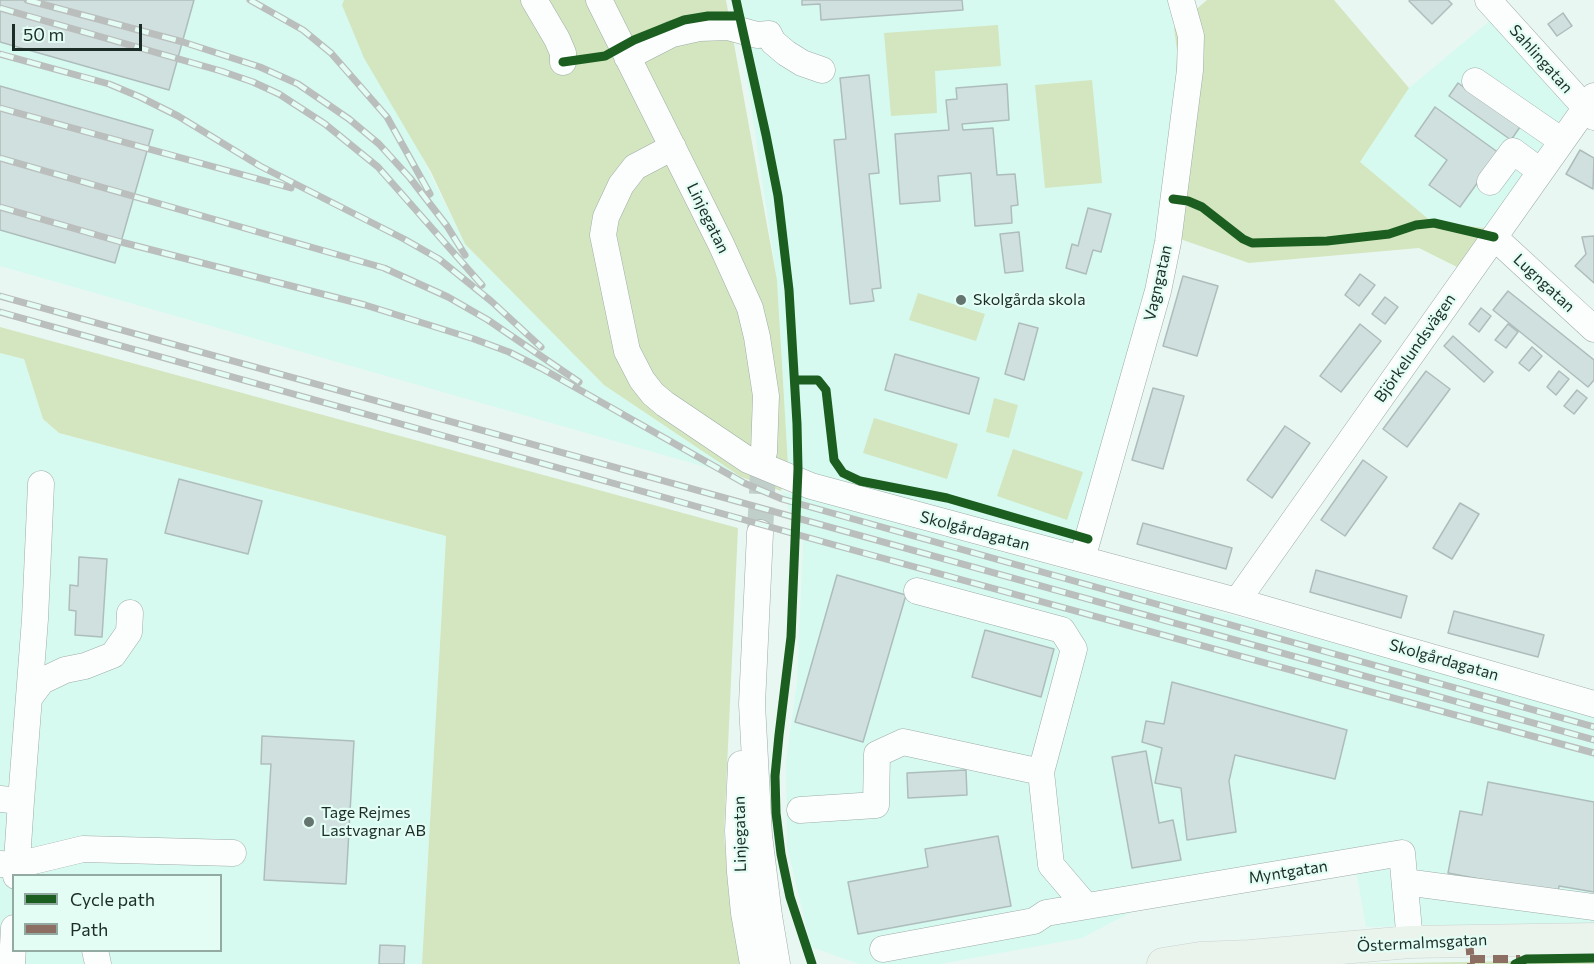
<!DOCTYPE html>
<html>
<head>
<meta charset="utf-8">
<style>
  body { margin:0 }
  #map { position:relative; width:1594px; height:964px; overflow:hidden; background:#e9f7f3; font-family:Commissioner,sans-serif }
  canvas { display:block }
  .legend { position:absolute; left:12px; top:874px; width:210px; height:78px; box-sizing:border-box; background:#e3fdf5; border:2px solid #93aaa3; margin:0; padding:8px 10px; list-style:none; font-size:18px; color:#1c2d28 }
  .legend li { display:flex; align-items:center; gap:12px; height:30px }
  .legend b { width:30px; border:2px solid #93aaa3 }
  .scale { position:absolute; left:12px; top:24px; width:130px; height:27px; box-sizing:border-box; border:3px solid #1c2d28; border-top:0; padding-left:8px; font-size:18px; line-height:21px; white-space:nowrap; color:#1c2d28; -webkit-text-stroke:4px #e3fdf5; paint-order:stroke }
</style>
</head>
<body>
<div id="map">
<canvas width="1594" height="964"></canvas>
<ul class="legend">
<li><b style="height:8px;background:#1b5e20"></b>Cycle path</li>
<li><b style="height:8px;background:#8d6e63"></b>Path</li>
</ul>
<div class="scale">50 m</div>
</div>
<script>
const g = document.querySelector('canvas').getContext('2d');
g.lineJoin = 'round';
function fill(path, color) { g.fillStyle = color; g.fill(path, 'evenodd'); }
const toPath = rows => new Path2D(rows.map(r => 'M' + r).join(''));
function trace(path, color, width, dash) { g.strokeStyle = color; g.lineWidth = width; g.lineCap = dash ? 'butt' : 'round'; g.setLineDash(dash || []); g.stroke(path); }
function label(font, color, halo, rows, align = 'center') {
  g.font = font + ' Commissioner,sans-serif'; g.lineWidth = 4.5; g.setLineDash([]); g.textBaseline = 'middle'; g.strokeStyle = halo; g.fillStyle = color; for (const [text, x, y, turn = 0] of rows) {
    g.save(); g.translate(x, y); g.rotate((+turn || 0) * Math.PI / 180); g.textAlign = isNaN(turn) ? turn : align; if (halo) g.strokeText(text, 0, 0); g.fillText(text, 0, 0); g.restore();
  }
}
fill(toPath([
  [0,0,344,0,465,244,604,385,741,477,0,266],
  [732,0,1170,0,1177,51,1175,104,1160,232,1081,559,822,479,788,465,777,280,740,32],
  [1493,18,1575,108,1494,229,1432,222,1360,162,1409,88],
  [0,353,24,359,43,419,59,433,446,536,422,964,0,964],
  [14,876,220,876,220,950,14,950],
  [781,491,1594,715,1594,926,1571,924,1366,927,1355,865,1135,910,1082,938,940,964,859,964,811,947,787,846,786,761,797,682,803,541]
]), '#d6faf0');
fill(toPath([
  [344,0,726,0,777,280,788,465,781,491,741,477,604,385,465,244,431,172,364,58,342,5],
  [1207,0,1334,0,1409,88,1360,162,1432,222,1494,229,1465,271,1419,248,1249,263,1160,232,1175,104,1177,51,1174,28],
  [998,25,1001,66,935,71,937,113,891,116,884,33],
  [1092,80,1102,183,1045,188,1035,85],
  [918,293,985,314,976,341,909,320],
  [0,327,738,528,724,833,729,895,741,964,422,964,446,536,59,433,43,419,24,359,0,353],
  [994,398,1018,405,1009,438,986,432],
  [874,418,958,444,947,479,863,453],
  [1013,449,1083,472,1067,520,997,496],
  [1572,960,1594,962,1594,964,1349,964]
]), '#d3e6bf');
const building = toPath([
  [0,0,194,0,169,90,0,42,0,0],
  [802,0,962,0,963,10,821,20,820,4,802,5,802,0],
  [1410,0,1448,0,1452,4,1432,24,1409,1,1410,0],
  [1563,13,1572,26,1557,36,1548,24,1563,13],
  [869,75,879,173,869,174,881,288,872,289,874,301,850,304,834,140,846,139,840,78,869,75],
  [1458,83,1520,127,1511,140,1449,96,1458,83],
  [1007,84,1009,120,962,124,963,130,993,128,997,175,1015,174,1018,205,1011,206,1012,223,975,226,971,173,938,176,940,201,900,204,895,134,949,130,946,100,957,99,956,88,1007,84],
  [0,86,153,130,115,263,0,230,0,86],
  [1435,107,1499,153,1460,207,1429,185,1447,160,1415,136,1435,107],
  [1580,150,1594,158,1593,189,1566,174,1580,150],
  [1088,208,1111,214,1101,252,1093,250,1086,274,1066,268,1072,244,1078,246,1088,208],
  [1019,232,1023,271,1005,273,1000,234,1019,232],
  [1594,236,1594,283,1575,266,1586,254,1582,237,1594,236],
  [1360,274,1375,285,1359,306,1345,295,1360,274],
  [1183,276,1218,286,1197,356,1163,346,1183,276],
  [1508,291,1594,360,1594,380,1588,387,1493,310,1508,291],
  [1385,297,1398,307,1385,324,1372,314,1385,297],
  [1481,308,1491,316,1479,332,1469,324,1481,308],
  [1019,323,1038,328,1024,380,1005,374,1019,323],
  [1360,324,1381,341,1341,392,1320,376,1360,324],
  [1508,324,1518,332,1506,348,1495,340,1508,324],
  [1453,336,1493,372,1484,382,1444,346,1453,336],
  [1532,347,1542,356,1529,371,1519,363,1532,347],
  [895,354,979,378,969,414,885,390,895,354],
  [1426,371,1450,389,1407,447,1383,429,1426,371],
  [1559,371,1569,379,1556,395,1547,387,1559,371],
  [1153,388,1184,396,1163,469,1132,460,1153,388],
  [1577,390,1587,398,1574,414,1564,406,1577,390],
  [1285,426,1310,443,1272,498,1247,480,1285,426],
  [1363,460,1387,477,1345,536,1321,520,1363,460],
  [179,479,262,501,248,554,165,533,179,479],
  [1460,503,1479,514,1452,559,1433,548,1460,503],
  [1143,523,1232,548,1226,569,1137,544,1143,523],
  [79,557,107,559,102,637,75,635,76,611,69,610,70,585,78,586,79,557],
  [1316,570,1407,596,1401,618,1310,592,1316,570],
  [837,575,906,595,863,742,795,722,837,575],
  [1454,611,1544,635,1538,657,1448,633,1454,611],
  [985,630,1054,649,1041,697,972,677,985,630],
  [1172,682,1347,730,1335,779,1235,755,1229,781,1236,832,1187,840,1181,788,1155,783,1162,748,1142,742,1146,721,1164,724,1172,682],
  [262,736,354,741,346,884,264,880,271,764,261,764,262,736],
  [1146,751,1159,823,1173,820,1181,860,1132,868,1112,757,1146,751],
  [966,770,967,795,908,798,907,773,966,770],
  [1488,782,1594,802,1594,892,1559,886,1558,894,1448,873,1460,811,1482,815,1488,782],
  [998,836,1011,906,858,934,848,882,928,867,925,849,998,836],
  [380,945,405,946,404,964,379,964,380,945]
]);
fill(building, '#d0e0de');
trace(building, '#aebdbb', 1.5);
trace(toPath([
  [760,533,764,452]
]), '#c0cfca', 26, [26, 13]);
const minor = toPath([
  [534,0,557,39,563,53,563,62],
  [599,0,721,244,750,308,757,337,766,396,764,452],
  [1488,0,1594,117],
  [627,57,672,34,699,28,728,27,757,35,769,34,773,42,786,53,802,63,822,70],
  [1475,81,1562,141],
  [673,147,635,167,621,185,606,217,603,235,627,351,642,380,653,394,665,404,748,460,811,486,1237,601,1594,704],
  [1490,182,1513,151,1540,171],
  [1494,237,1594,329],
  [760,533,752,704,759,835,769,916,777,964],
  [1082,559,1158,291,1168,242,1190,70,1191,36,1181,0],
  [917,591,1062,630,1074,649,1041,772,1051,865,1086,906],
  [1237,601,1594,96],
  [30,697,42,681,65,670,85,666,113,655,129,632,130,613],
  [741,764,738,831,740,872,744,913,753,964],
  [0,799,21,801,16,876],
  [21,801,35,619,41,484],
  [800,810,876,805,877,754,903,742,1041,772],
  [0,864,17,865,83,849,233,853],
  [1405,882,1594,907],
  [883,949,1034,921,1046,913,1402,853,1410,942],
  [95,950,98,964],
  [12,964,14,928]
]);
const major = toPath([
  [1163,964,1200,958,1250,956,1410,942,1594,939]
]);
trace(minor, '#9eaca8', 27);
trace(major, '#cad2d0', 33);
trace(minor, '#fcfefd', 26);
trace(major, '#eaf4ed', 32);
const rail = toPath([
  [27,0,183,42,260,67,298,84,349,119,379,144,410,178,447,226,465,255],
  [250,0,303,30,331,53,387,117,430,194],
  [0,8,221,71,253,82,279,94,325,124,378,167,482,285],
  [0,54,109,84,140,97,178,116,260,166,404,239,439,259,491,301,541,347],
  [0,108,291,188],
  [0,158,384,268,448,297,488,320,579,382],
  [0,207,121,242,365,305,474,339,509,352,541,368,744,483,782,499,1594,727],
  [0,296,1594,740],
  [0,312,831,544,1594,753]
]);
trace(rail, '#babebd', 7);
trace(rail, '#e3fdf5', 4.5, [14]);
trace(toPath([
  [1469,940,1471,964],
  [1470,959,1520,959]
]), '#8d6e63', 8, [15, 8]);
trace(toPath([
  [736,0,766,135,778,196,789,290,797,424,798,469,791,637,779,735,775,776,776,813,781,854,790,897,812,964],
  [563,62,605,56,634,40,684,20,708,16,739,16],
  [1173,199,1188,201,1202,207,1243,239,1252,243,1327,241,1389,234,1416,225,1434,223,1494,237],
  [795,380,818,380,826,390,834,460,843,473,860,481,947,498,1088,539],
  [1515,964,1526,959,1594,958]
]), '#1b5e20', 9);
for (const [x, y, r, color] of [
  [961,300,6,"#64746f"],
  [309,822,6,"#64746f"]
]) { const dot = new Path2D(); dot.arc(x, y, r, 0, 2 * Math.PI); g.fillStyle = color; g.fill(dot); trace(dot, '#e3fdf5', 2); }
label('16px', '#1c2d28', '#e3fdf5', [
  ["Sahlingatan",1541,59,48],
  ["Linjegatan",708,218,64],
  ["Vagngatan",1158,283,-77],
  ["Lugngatan",1544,283,43],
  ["Björkelundsvägen",1415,348,-55],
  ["Skolgårdagatan",975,531,15],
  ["Skolgårdagatan",1444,660,16],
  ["Linjegatan",740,834,-91],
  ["Myntgatan",1288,872,-9],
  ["Östermalmsgatan",1422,943,-3]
]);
label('16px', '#1c2d28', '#e3fdf5', [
  ["Skolgårda skola",973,300],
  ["Tage Rejmes",321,813],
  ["Lastvagnar AB",321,831]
], 'left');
</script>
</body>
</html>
